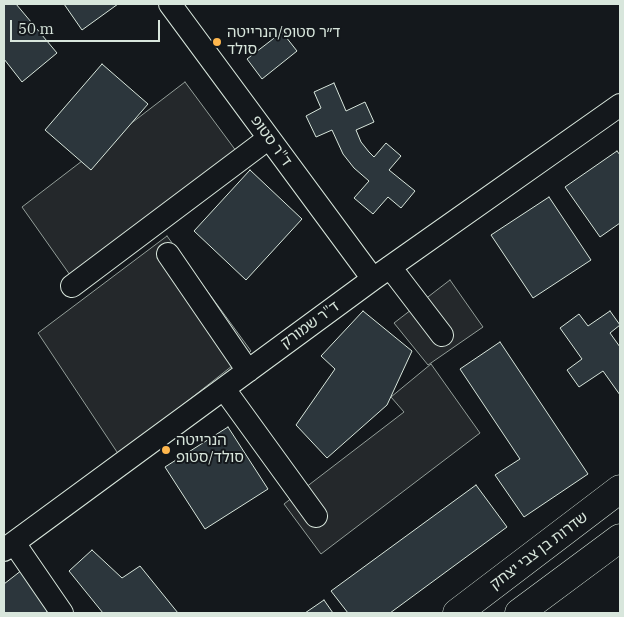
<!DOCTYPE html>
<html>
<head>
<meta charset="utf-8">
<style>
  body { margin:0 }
  #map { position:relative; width:624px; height:617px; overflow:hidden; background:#14181c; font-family:"IBM Plex Serif",serif }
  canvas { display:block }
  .frame { position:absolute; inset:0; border:5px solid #d8e6dc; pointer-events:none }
  .scale { position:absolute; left:10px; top:20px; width:150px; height:22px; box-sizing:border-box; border:2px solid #d8e6dc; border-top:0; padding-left:6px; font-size:15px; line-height:18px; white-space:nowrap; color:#d8e6dc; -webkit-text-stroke:4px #14181c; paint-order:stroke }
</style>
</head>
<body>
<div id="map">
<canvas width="624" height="617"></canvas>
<div class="frame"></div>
<div class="scale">50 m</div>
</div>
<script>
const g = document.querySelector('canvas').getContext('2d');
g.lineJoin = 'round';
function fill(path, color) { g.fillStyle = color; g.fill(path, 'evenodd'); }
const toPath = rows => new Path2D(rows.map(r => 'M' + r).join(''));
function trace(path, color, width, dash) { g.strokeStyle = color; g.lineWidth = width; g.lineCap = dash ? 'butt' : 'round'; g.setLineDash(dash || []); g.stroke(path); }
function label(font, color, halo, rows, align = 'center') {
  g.font = font + ' "IBM Plex Serif","Noto Sans Hebrew",serif'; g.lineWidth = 4; g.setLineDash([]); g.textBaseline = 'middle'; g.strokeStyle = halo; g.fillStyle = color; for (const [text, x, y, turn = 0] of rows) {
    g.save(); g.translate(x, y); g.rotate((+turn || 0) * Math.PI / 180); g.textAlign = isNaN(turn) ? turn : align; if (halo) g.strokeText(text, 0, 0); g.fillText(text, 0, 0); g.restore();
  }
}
const parking = toPath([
  [185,82,248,167,82,292,22,207,185,82],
  [167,236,251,351,119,455,38,333,167,236],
  [450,280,483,327,428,365,394,323,450,280],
  [431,364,480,433,321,554,284,504,404,412,391,397,431,364]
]);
fill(parking, '#24282b');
trace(parking, '#939e99', 1);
const building = toPath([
  [4,4,16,4,57,53,22,82,4,59,4,4],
  [64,4,118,4,82,30,64,4],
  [282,32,297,51,262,79,247,59,282,32],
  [102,64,148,104,91,170,45,130,102,64],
  [334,83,346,111,365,102,374,122,356,130,361,142,369,152,374,157,386,143,401,156,389,170,415,191,401,208,388,197,373,214,354,198,369,181,354,168,343,154,332,130,316,137,306,116,321,108,314,92,334,83],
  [617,151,620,155,620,223,600,237,565,187,617,151],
  [250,170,302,219,246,280,194,231,250,170],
  [549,197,591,260,533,298,491,235,549,197],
  [363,311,412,351,387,405,327,458,296,425,335,369,321,356,363,311],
  [610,311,620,325,610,333,620,347,620,395,603,371,579,387,567,370,582,359,560,328,579,314,588,326,610,311],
  [500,342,588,474,524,517,495,475,520,459,460,369,500,342],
  [228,427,268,489,205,529,165,467,228,427],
  [476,485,507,527,390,613,348,613,331,591,476,485],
  [92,550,122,578,140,566,178,613,103,613,69,571,92,550],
  [22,570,51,609,45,613,4,613,4,584,22,570],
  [324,600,333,613,305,613,324,600]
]);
fill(building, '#2c363c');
trace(building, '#d8e6dc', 1);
const minor = toPath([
  [170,4,373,279],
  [168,254,248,371],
  [390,267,442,335],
  [72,286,269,138],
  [224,389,316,516],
  [14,543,62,613],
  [4,550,373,279,620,105]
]);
const major = toPath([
  [457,613,620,489],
  [519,613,620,538]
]);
trace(minor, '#d8e6dc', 24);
trace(major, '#d8e6dc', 29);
trace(minor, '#14181c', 22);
trace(major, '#14181c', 28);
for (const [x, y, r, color] of [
  [217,42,5,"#ffb74d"],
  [166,450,5,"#ffb74d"]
]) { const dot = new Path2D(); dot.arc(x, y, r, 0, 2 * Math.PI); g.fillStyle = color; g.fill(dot); trace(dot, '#14181c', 2); }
label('15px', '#d8e6dc', '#14181c', [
  ["ד״ר סטופ/הנרייטה",227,33],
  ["סולד",227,50],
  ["הנרייטה",176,441],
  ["סולד/סטופ",176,458]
], 'left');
label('15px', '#d8e6dc', '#14181c', [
  ["ד\"ר סטופ",271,141,54],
  ["ד\"ר שמורק",310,325,-36],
  ["שדרות בן צבי יצחק",539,551,-37]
]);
</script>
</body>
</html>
